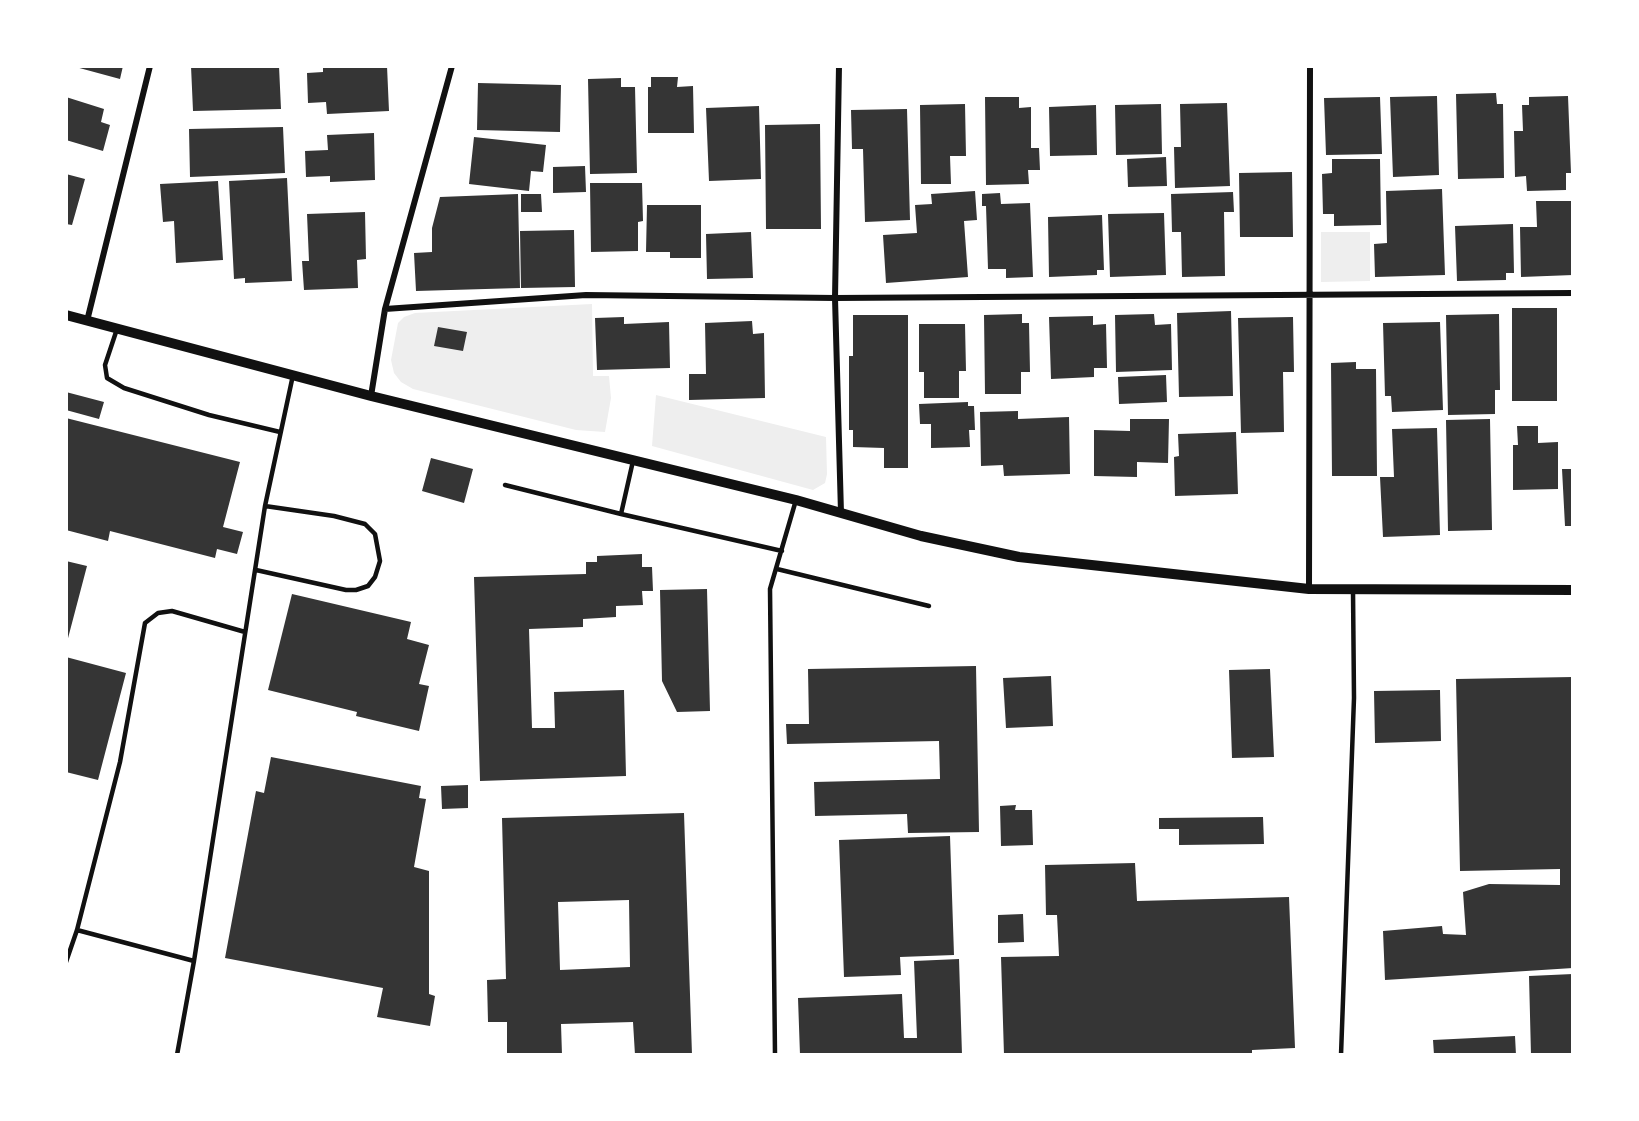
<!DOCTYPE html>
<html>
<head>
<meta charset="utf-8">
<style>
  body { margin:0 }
  #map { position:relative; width:1639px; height:1121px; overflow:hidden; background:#fff; font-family:Commissioner,sans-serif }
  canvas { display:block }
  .frame { position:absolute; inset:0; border:68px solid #fff; pointer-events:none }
</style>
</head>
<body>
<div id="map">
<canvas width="1639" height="1121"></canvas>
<div class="frame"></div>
</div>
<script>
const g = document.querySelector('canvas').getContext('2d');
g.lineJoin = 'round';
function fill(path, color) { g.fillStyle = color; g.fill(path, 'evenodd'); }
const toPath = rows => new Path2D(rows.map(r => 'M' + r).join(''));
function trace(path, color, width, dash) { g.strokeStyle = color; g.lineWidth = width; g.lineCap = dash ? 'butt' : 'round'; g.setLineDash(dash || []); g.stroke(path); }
fill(toPath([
  [1321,232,1370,232,1370,281,1321,282],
  [592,304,593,376,609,376,611,398,605,432,576,430,413,389,401,382,394,373,391,360,398,323,404,317,415,313],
  [656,395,826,437,827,474,825,483,813,490,652,446]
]), '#eee');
fill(toPath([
  [72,66,123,66,120,79],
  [191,66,279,66,281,109,193,111],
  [387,66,389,111,327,114,326,102,308,103,307,73,323,72,323,67],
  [651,77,678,77,677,87,693,86,694,133,648,133,648,87,651,87],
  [621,78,621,87,635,87,637,173,590,174,588,79],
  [478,83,561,85,560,132,477,130],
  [1496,93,1497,104,1503,104,1504,178,1458,179,1456,94],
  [1437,96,1439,175,1393,177,1390,97],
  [1568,96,1571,173,1566,173,1566,190,1527,191,1526,176,1515,177,1514,131,1523,131,1522,105,1529,105,1529,97],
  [66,97,104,109,101,122,110,125,103,151,66,140],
  [985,97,1019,97,1019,108,1031,107,1031,148,1039,148,1040,170,1028,170,1029,184,986,185],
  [1380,97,1382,154,1326,155,1324,98],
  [1227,103,1230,186,1175,188,1174,147,1181,147,1180,104],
  [965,104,966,156,950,156,951,184,921,184,920,105],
  [1161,104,1162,154,1116,155,1115,105],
  [1096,105,1097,155,1050,156,1049,107],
  [759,106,761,179,709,181,706,108],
  [907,109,910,220,865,222,863,149,852,149,851,110],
  [820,124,821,229,766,229,765,125],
  [283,127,285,173,190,177,189,129],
  [374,133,375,180,330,182,330,176,306,177,305,151,328,150,327,135],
  [474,137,546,145,543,172,531,171,529,191,469,184],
  [1166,157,1167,186,1128,187,1127,159],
  [1332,159,1380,159,1381,225,1334,226,1334,214,1323,214,1322,174,1332,173],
  [585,166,586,192,553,193,553,167],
  [1292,172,1293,237,1240,237,1239,173],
  [66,174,85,179,72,225,66,224],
  [287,178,292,281,245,283,245,278,234,279,229,181],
  [218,181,223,260,176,263,174,221,163,222,160,184],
  [590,183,642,183,643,221,638,222,638,251,591,252],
  [1442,189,1445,275,1375,277,1374,244,1387,243,1386,191],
  [975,191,977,220,964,221,968,277,886,283,883,235,917,233,915,205,932,204,931,194],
  [1233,192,1234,212,1224,212,1225,276,1182,277,1181,232,1172,232,1171,194],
  [1000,193,1001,204,1030,203,1033,277,1006,278,1006,269,988,269,986,206,982,206,982,194],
  [518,194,520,288,416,291,414,253,432,252,432,228,440,197],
  [521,194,541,194,542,212,521,212],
  [1536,201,1573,201,1573,275,1521,277,1520,227,1537,227],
  [647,205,701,205,701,258,670,258,670,252,646,252],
  [365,212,366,259,357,260,358,288,304,290,302,261,309,261,307,214],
  [1164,213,1166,275,1110,277,1108,214],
  [1102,215,1104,270,1097,270,1097,275,1049,277,1048,217],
  [1513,224,1514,273,1506,273,1506,280,1457,281,1455,226],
  [574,230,575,287,521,288,520,231],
  [751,232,753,278,707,279,706,234],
  [1512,308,1557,308,1557,401,1512,401],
  [1231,311,1233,396,1179,397,1177,313],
  [1022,314,1022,323,1029,323,1030,372,1021,372,1021,394,985,394,984,315],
  [1154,314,1155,325,1171,324,1172,370,1116,372,1115,315],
  [1499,314,1500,390,1495,390,1495,414,1448,415,1446,315],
  [853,315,908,315,908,468,884,468,884,448,853,447,853,430,849,430,849,356,853,356],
  [1093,316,1093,325,1106,324,1107,368,1094,368,1094,377,1051,379,1049,317],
  [624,317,624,324,669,322,670,368,597,370,595,318],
  [1293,317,1294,372,1283,372,1284,432,1241,433,1238,318],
  [752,321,753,334,764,333,765,398,689,400,689,374,706,374,705,323],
  [1440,322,1443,410,1392,412,1391,396,1385,396,1383,323],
  [919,324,965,324,966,371,959,371,959,398,924,398,924,372,919,372],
  [438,327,467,332,463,351,434,346],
  [1356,362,1356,369,1376,369,1377,476,1332,476,1331,363],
  [1166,375,1167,402,1119,404,1118,377],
  [66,392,104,402,99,419,66,410],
  [968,402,968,406,974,406,975,430,969,430,970,447,931,448,931,424,920,424,919,404],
  [1018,411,1018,419,1069,417,1070,474,1004,476,1003,465,981,466,980,412],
  [66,418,240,462,223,527,243,532,237,554,217,549,215,558,110,531,108,541,66,530],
  [1130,419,1169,419,1168,463,1137,462,1137,477,1094,476,1094,430,1130,431],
  [1490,419,1492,530,1448,531,1446,420],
  [1517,426,1538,426,1538,443,1558,442,1558,489,1513,490,1513,445,1518,445],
  [1437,428,1440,535,1383,537,1380,477,1394,477,1392,429],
  [1236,432,1238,494,1175,496,1174,457,1179,456,1178,434],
  [431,458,473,469,464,503,422,491],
  [1562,469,1573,469,1573,526,1565,526],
  [642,554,642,567,652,567,653,591,642,591,643,605,616,606,616,617,583,619,583,627,529,629,532,728,555,728,554,692,624,690,626,776,480,781,474,577,586,574,586,562,597,562,597,556],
  [66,561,87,566,67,642,66,642],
  [707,589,710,711,677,712,662,681,660,590],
  [292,594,411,622,407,639,429,645,419,684,429,686,419,731,356,716,357,712,268,690],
  [66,657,126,673,98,780,66,772],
  [976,666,979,832,908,833,907,814,815,816,814,782,940,779,939,741,787,744,786,724,809,724,808,669],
  [1270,669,1274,757,1232,758,1229,670],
  [1051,676,1053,726,1006,728,1003,678],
  [1573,677,1573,968,1385,980,1383,931,1442,926,1443,934,1466,935,1463,892,1489,884,1560,885,1560,869,1460,871,1456,679],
  [1440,690,1441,741,1375,743,1374,691],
  [271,757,421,786,419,798,426,799,414,867,429,871,429,994,435,996,430,1026,377,1017,383,988,225,958,256,791,264,793],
  [468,785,468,808,442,809,441,786],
  [1016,805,1015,810,1032,810,1033,845,1001,846,1000,806],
  [684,813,692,1055,635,1055,633,1022,561,1024,562,1055,507,1055,507,1022,488,1022,487,980,506,979,502,818],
  [629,900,630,967,560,970,558,902],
  [1263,817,1264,844,1179,845,1179,829,1159,829,1159,818],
  [950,836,954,955,900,957,901,975,844,977,839,840],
  [1135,863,1137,901,1289,897,1295,1048,1252,1050,1252,1055,1004,1055,1001,957,1059,956,1057,915,1046,915,1045,865],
  [1023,914,1024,942,998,943,998,915],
  [959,959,962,1055,800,1055,798,998,902,994,904,1038,917,1038,914,961],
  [1573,974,1573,1055,1531,1055,1529,976],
  [1515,1036,1516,1055,1434,1055,1433,1040]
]), '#353535');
trace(toPath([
  [117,329,105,365,107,378,124,388,209,415,280,432],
  [505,485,621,514,782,551],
  [621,514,633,461],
  [777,569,929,606],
  [256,570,346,590,356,590,368,586,375,577,380,561,375,534,365,524,334,516,265,506],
  [77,930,194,961],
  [66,962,77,930,120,762,145,623,158,613,172,611,245,632],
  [177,1055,194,961,265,506,293,375],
  [775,1055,770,589,796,500],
  [1341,1055,1354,698,1353,590]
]), '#111', 4.5);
trace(toPath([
  [839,66,835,298,841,513],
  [385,309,586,295,835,298,1573,293],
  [87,321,150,66],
  [371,396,385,309,452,66],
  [1309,589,1310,66]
]), '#111', 6);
trace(toPath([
  [66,315,371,396,796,500,921,536,1019,557,1309,589,1573,590]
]), '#111', 10);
</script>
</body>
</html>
